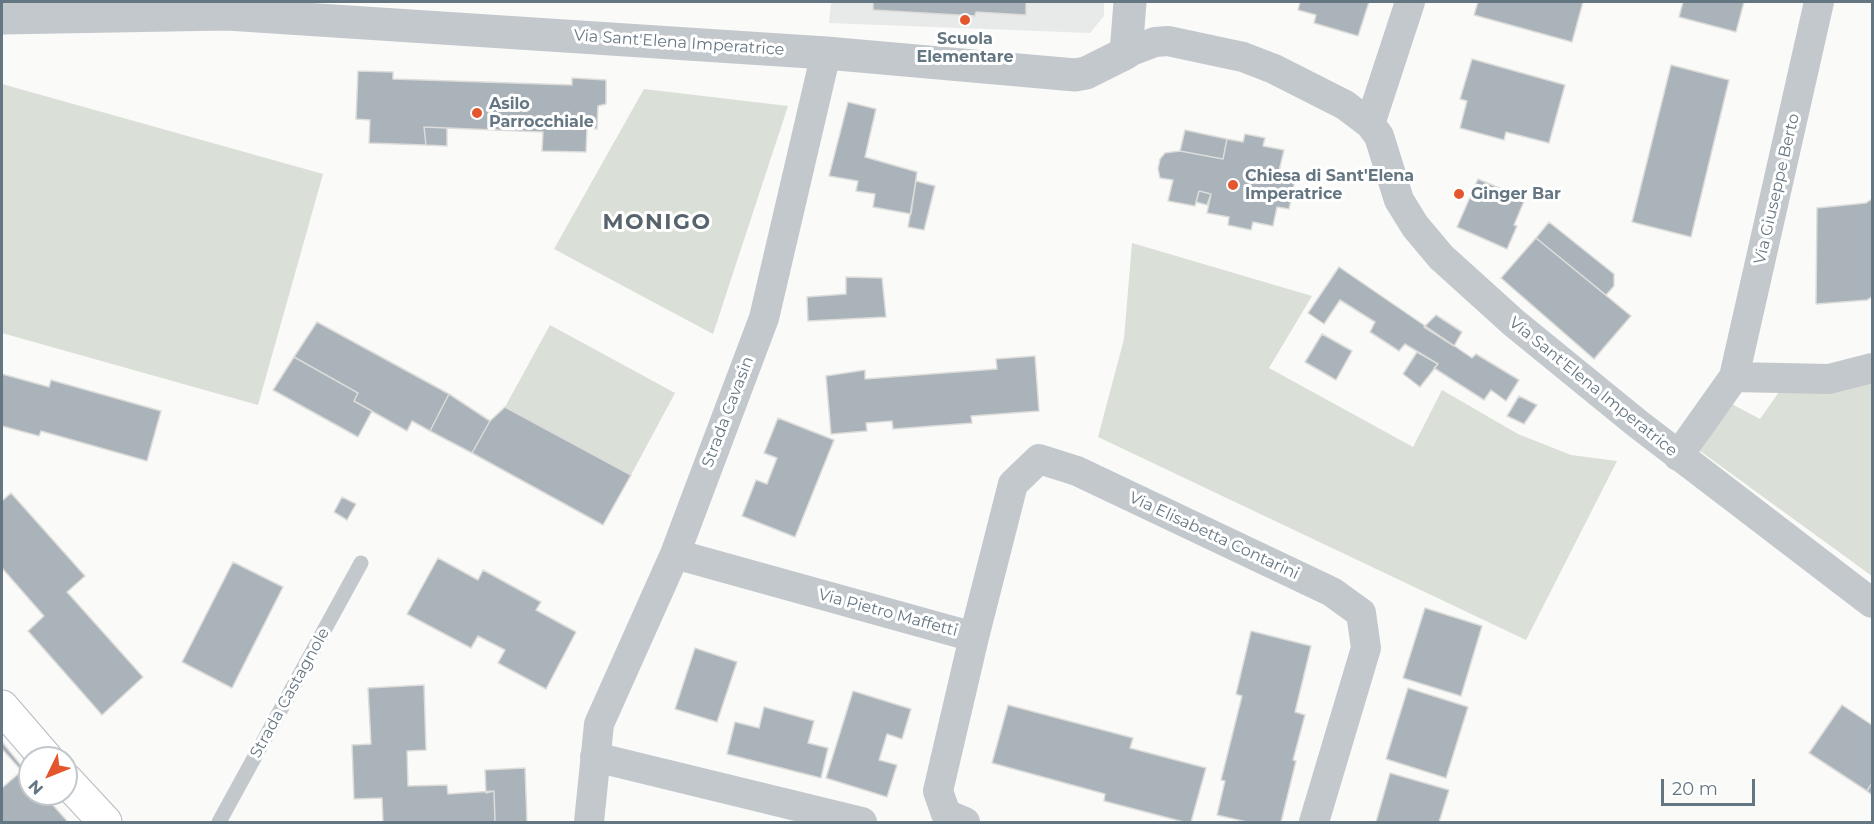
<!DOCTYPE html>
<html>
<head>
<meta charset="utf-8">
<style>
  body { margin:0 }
  #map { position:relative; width:1874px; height:824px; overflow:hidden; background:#fafaf8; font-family:Montserrat,sans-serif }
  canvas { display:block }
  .frame { position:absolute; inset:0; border:3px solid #657683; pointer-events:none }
  .north { position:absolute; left:18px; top:746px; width:60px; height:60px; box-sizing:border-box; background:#fff; border:2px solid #c1c8cd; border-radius:50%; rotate:227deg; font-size:16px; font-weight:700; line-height:24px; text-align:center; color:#657683 }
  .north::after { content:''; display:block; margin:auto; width:21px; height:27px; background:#e4572e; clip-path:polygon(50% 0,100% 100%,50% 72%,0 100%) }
  .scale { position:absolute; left:1661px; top:779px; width:94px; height:27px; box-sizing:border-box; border:3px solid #657683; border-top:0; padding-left:8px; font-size:18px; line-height:21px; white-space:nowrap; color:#657683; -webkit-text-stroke:4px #fff; paint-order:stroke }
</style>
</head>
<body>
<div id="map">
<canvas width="1874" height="824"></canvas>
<div class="frame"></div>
<div class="north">N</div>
<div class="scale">20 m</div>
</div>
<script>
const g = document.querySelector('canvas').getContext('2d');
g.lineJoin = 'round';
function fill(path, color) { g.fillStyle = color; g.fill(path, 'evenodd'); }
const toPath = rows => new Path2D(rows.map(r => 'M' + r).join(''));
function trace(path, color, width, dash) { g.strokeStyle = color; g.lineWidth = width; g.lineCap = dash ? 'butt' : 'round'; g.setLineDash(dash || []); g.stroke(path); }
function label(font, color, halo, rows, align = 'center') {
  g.font = font + ' Montserrat,sans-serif'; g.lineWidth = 6; g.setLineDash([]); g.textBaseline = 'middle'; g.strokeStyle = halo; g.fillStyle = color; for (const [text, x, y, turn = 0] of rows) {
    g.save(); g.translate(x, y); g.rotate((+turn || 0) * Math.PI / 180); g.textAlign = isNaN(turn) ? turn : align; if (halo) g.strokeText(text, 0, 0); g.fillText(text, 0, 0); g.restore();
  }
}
fill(toPath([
  [831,2,1104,2,1104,16,1090,33,829,23]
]), '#e8e9e9');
fill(toPath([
  [2,84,323,174,258,405,2,333],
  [644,89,788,106,713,334,554,249],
  [1132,243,1312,296,1269,368,1413,447,1442,390,1518,434,1571,455,1617,461,1526,640,1098,437,1124,339],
  [550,325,675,393,631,475,505,407],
  [1872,381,1872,576,1700,451,1730,403,1760,419,1779,392]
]), '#dadfd7');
const building = toPath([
  [873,2,1026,2,1026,15,976,12,975,16,873,10,873,2],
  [1300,2,1369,2,1358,36,1314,23,1316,15,1298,10,1300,2],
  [1478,2,1583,2,1572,42,1474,15,1478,2],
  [1683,2,1744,2,1736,32,1679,17,1683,2],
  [1472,59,1565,85,1549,143,1506,132,1504,140,1460,128,1467,101,1460,99,1472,59],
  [1671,65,1729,80,1691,237,1632,222,1671,65],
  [358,71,393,72,393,79,572,85,572,78,606,80,606,104,598,106,597,129,587,128,586,152,542,151,543,132,424,127,426,145,369,143,370,120,356,119,358,71],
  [848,102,876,109,865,157,917,172,911,214,873,207,875,194,856,191,858,181,829,176,848,102],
  [424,127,447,128,447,146,426,145,424,127],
  [1185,130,1227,139,1223,159,1180,151,1185,130],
  [1245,134,1265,138,1263,146,1284,150,1279,171,1296,175,1289,209,1277,207,1273,226,1253,222,1251,230,1228,225,1229,217,1207,213,1211,194,1199,191,1195,206,1168,201,1173,180,1160,178,1158,169,1160,159,1165,153,1180,151,1223,159,1227,139,1243,142,1245,134],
  [1478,179,1525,199,1514,225,1517,226,1507,249,1457,227,1478,179],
  [916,181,935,186,924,230,908,227,916,181],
  [1199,191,1211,194,1207,205,1196,202,1199,191],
  [1872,199,1872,297,1867,300,1816,304,1817,208,1866,203,1872,199],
  [1549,222,1614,274,1614,286,1606,295,1536,238,1549,222],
  [1536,238,1631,316,1594,359,1501,278,1536,238],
  [1339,267,1472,358,1476,354,1519,380,1506,401,1491,390,1484,400,1434,368,1438,364,1405,344,1399,351,1370,332,1375,322,1340,300,1324,324,1308,313,1339,267],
  [846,277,882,278,886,317,808,321,807,297,846,294,846,277],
  [1436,315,1462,332,1454,346,1424,327,1436,315],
  [317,322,449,394,430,431,412,421,407,431,354,401,358,393,294,357,317,322],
  [1322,334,1352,351,1336,380,1305,362,1322,334],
  [1417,352,1438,364,1420,387,1403,374,1417,352],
  [1035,356,1039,411,971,416,972,423,893,429,892,421,866,423,867,431,831,434,826,376,865,370,865,379,997,369,996,359,1035,356],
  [294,357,358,393,354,401,372,411,358,437,273,390,294,357],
  [2,374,49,387,51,380,161,411,147,461,41,431,39,436,2,426,2,374],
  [449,394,490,421,472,453,430,431,449,394],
  [1519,396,1537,405,1524,424,1507,416,1519,396],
  [505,407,631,475,603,525,472,453,490,421,505,407],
  [778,418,834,440,795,537,742,516,756,480,767,484,777,458,764,453,778,418],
  [11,493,85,576,67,592,143,677,102,715,28,631,44,616,2,568,2,501,11,493],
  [342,497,356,504,347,520,334,512,342,497],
  [438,558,478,580,483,570,541,602,536,610,576,632,546,689,498,663,505,650,478,636,471,648,407,614,438,558],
  [233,562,283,587,232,688,182,662,233,562],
  [1425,608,1482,626,1461,696,1403,678,1425,608],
  [1251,631,1311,646,1295,712,1305,715,1293,760,1296,761,1281,822,1247,822,1217,815,1225,781,1221,780,1242,696,1236,694,1251,631],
  [695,648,737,662,717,722,675,709,695,648],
  [424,685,426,750,407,751,408,786,447,785,448,794,494,791,495,822,383,822,382,798,354,799,352,745,371,744,368,688,424,685],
  [1408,688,1468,707,1446,778,1386,759,1408,688],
  [853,691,911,709,902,739,887,734,879,760,897,765,887,797,826,778,853,691],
  [1008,705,1133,738,1130,748,1206,768,1191,822,1184,822,1104,801,1105,794,992,763,1008,705],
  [1842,705,1872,725,1872,783,1867,791,1809,753,1842,705],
  [764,707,814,721,808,743,828,748,821,778,727,754,735,722,759,728,764,707],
  [2,742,24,769,2,788,2,742],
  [2,749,30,780,30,794,43,794,68,822,2,822,2,749],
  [525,768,527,822,495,822,494,791,486,793,485,770,525,768],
  [1390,773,1449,790,1439,822,1376,822,1390,773],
  [1872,783,1872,795,1867,791,1872,783]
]);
fill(building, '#aab3b9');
trace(building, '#dcdcda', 1.5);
const secondary = toPath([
  [2,707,46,758],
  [66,780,105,822]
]);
trace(secondary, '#b3babf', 35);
trace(toPath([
  [219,822,361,563]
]), '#c3c8cc', 15);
trace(toPath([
  [1126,53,1155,42,1168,41,1243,57,1274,69,1345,105,1370,124,1379,136,1399,200,1415,226,1441,257,1514,323,1638,424,1872,603],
  [1370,124,1410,2],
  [1734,377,1829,379,1872,368],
  [1678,456,1734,377,1819,2],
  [675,554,974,637,938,791,946,814,965,822],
  [974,637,1013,484,1039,459,1077,471,1332,592,1361,613,1366,648,1314,822],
  [595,757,862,822],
  [589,822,599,724,675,554,764,318,826,53]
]), '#c3c8cc', 30);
trace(toPath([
  [2,18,227,14,826,53,1075,75,1086,73,1126,53,1130,2]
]), '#c3c8cc', 33);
trace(secondary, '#fff', 33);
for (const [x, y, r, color] of [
  [965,20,6,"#e4572e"],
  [477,113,6,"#e4572e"],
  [1233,185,6,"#e4572e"],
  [1459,194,6,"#e4572e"]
]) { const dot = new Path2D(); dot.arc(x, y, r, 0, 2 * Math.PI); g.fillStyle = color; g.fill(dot); trace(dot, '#fff', 2); }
label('bold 16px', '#657683', '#fff', [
  ["Scuola",965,39,"center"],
  ["Elementare",965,57,"center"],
  ["Asilo",489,104],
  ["Parrocchiale",489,122],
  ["Chiesa di Sant'Elena",1245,176],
  ["Imperatrice",1245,194],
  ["Ginger Bar",1471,194]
], 'left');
label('16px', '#657683', '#fff', [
  ["Via Sant'Elena Imperatrice",679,43,4],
  ["Via Giuseppe Berto",1777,189,-77],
  ["Via Sant'Elena Imperatrice",1593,387,39],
  ["Strada Cavasin",728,412,-69],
  ["Via Elisabetta Contarini",1214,536,25],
  ["Via Pietro Maffetti",888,613,15],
  ["Strada Castagnole",290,693,-61]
]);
g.letterSpacing = '1.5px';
label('bold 22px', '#57646e', '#fff', [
  ["MONIGO",657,223]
]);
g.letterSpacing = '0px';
</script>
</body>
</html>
